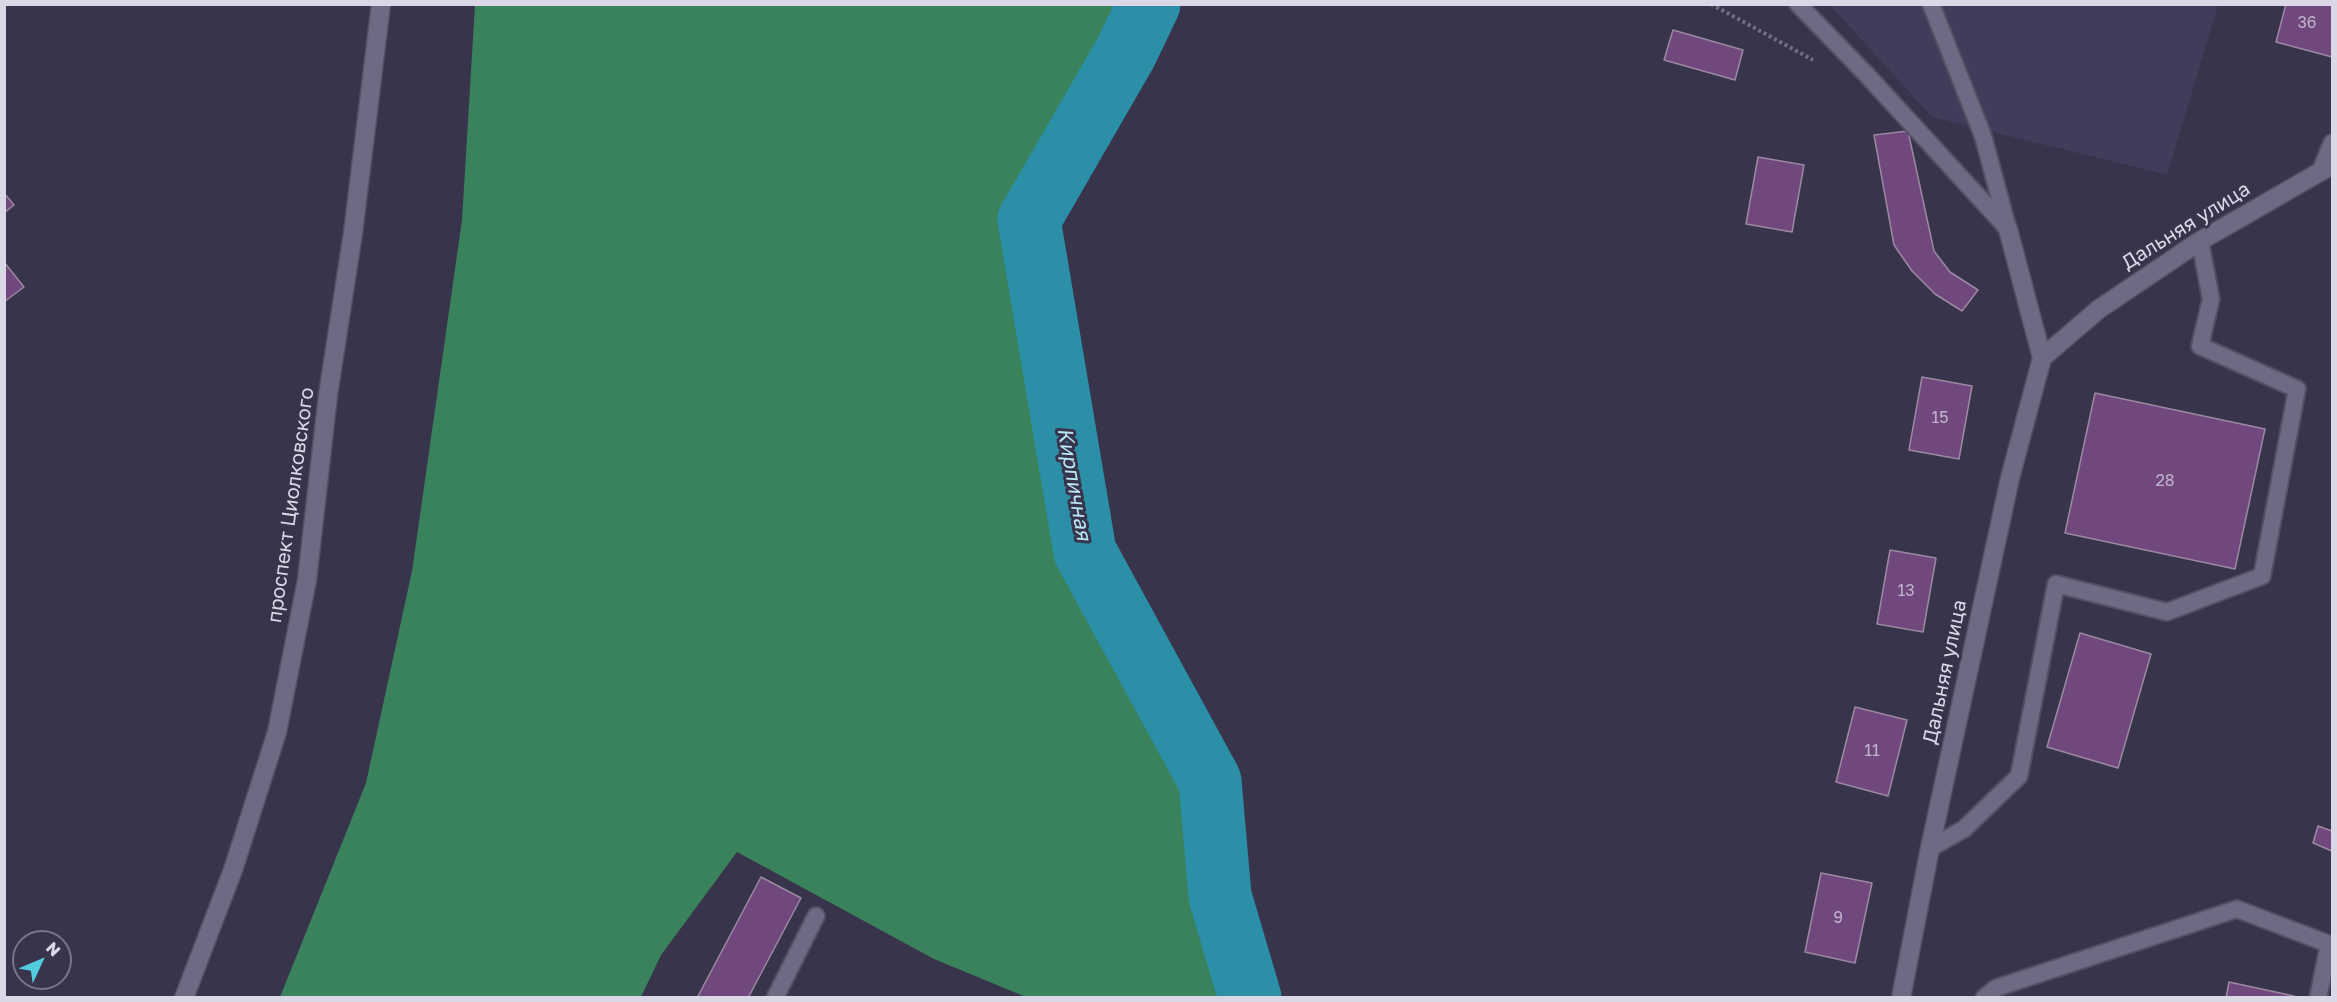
<!DOCTYPE html>
<html>
<head>
<meta charset="utf-8">
<style>
  body { margin:0 }
  #map { position:relative; width:2337px; height:1002px; overflow:hidden; background:#38344b; font-family:"Golos Text",sans-serif }
  canvas { display:block }
  .frame { position:absolute; inset:0; border:6px solid #dad8e7; pointer-events:none }
  .north { position:absolute; left:12px; top:930px; width:60px; height:60px; box-sizing:border-box; background:#38344b; border:2px solid #797689; border-radius:50%; rotate:46deg; font-size:16px; font-weight:700; line-height:24px; text-align:center; color:#dad8e7 }
  .north::after { content:''; display:block; margin:auto; width:21px; height:27px; background:#54cadd; clip-path:polygon(50% 0,100% 100%,50% 72%,0 100%) }
</style>
</head>
<body>
<div id="map">
<canvas width="2337" height="1002"></canvas>
<div class="frame"></div>
<div class="north">N</div>
</div>
<script>
const g = document.querySelector('canvas').getContext('2d');
g.lineJoin = 'round';
function fill(path, color) { g.fillStyle = color; g.fill(path, 'evenodd'); }
const toPath = rows => new Path2D(rows.map(r => 'M' + r).join(''));
function trace(path, color, width, dash) { g.strokeStyle = color; g.lineWidth = width; g.lineCap = dash ? 'butt' : 'round'; g.setLineDash(dash || []); g.stroke(path); }
function label(font, color, halo, rows, align = 'center') {
  g.font = font + ' "Golos Text",sans-serif'; g.lineWidth = 6; g.setLineDash([]); g.textBaseline = 'middle'; g.strokeStyle = halo; g.fillStyle = color; for (const [text, x, y, turn = 0] of rows) {
    g.save(); g.translate(x, y); g.rotate((+turn || 0) * Math.PI / 180); g.textAlign = isNaN(turn) ? turn : align; if (halo) g.strokeText(text, 0, 0); g.fillText(text, 0, 0); g.restore();
  }
}
fill(toPath([
  [1830,5,2218,5,2167,175,1932,117]
]), '#413c59');
fill(toPath([
  [475,5,1137,5,1013,253,1090,614,1205,809,1246,997,1026,997,934,959,737,852,661,955,641,997,280,997,366,783,412,571,462,220]
]), '#39825c');
trace(toPath([
  [1149,4,1126,52,1029,220,1085,552,1210,781,1220,896,1250,998]
]), '#2c8fa8', 63);
const building = toPath([
  [2286,4,2332,4,2332,57,2276,42,2286,4],
  [1673,30,1743,50,1735,80,1664,60,1673,30],
  [1908,131,1934,251,1950,272,1978,290,1962,311,1935,294,1912,271,1894,245,1874,135,1908,131],
  [1758,157,1804,165,1792,232,1746,224,1758,157],
  [4,193,14,205,4,213,4,193],
  [4,262,24,287,4,302,4,262],
  [1922,377,1972,386,1959,459,1909,450,1922,377],
  [2095,393,2265,429,2235,569,2065,533,2095,393],
  [1890,550,1936,558,1923,632,1877,624,1890,550],
  [2080,633,2151,654,2118,768,2047,747,2080,633],
  [1855,707,1907,720,1888,796,1836,782,1855,707],
  [2318,826,2332,831,2332,851,2313,843,2318,826],
  [1821,873,1872,883,1855,963,1805,952,1821,873],
  [761,877,801,898,748,998,697,998,761,877],
  [2229,982,2294,996,2294,998,2226,998,2229,982]
]);
fill(building, '#70487d');
trace(building, '#9b89a1', 1.5);
const lane = toPath([
  [1798,4,1866,74,2008,229],
  [1931,4,1983,136,2007,225],
  [2320,172,2332,143],
  [1930,848,1964,829,2019,776,2056,584,2167,612,2262,576,2297,389,2200,346,2211,299,2200,241],
  [775,998,816,916],
  [1984,998,1996,988,2237,909,2329,944,2318,998]
]);
const street = toPath([
  [2042,358,2099,309,2200,241,2332,165]
]);
const secondary = toPath([
  [184,998,233,870,277,732,307,580,328,395,353,233,381,4],
  [1901,998,1930,848,2010,478,2042,358,2008,229]
]);
trace(lane, '#535063', 20);
trace(street, '#535063', 21);
trace(secondary, '#535063', 21);
trace(toPath([
  [1711,4,1813,60]
]), '#736f83', 4, [3, 3]);
trace(lane, '#6e6a84', 16);
trace(street, '#6e6a84', 18);
trace(secondary, '#6e6a84', 18);
label('16px', '#c0b4cc', null, [
  ["36",2307,23],
  ["15",1940,418],
  ["28",2165,481],
  ["13",1906,591],
  ["11",1872,751],
  ["9",1838,918]
]);
label('20px', '#dad8e7', '#38344b', [
  ["Дальняя улица",2186,226,-32],
  ["проспект Циолковского",291,505,-82],
  ["Дальняя улица",1945,672,-78]
]);
label('italic 21px', '#bae7f5', '#38344b', [
  ["Кирпичная",1074,484,80]
]);
</script>
</body>
</html>
